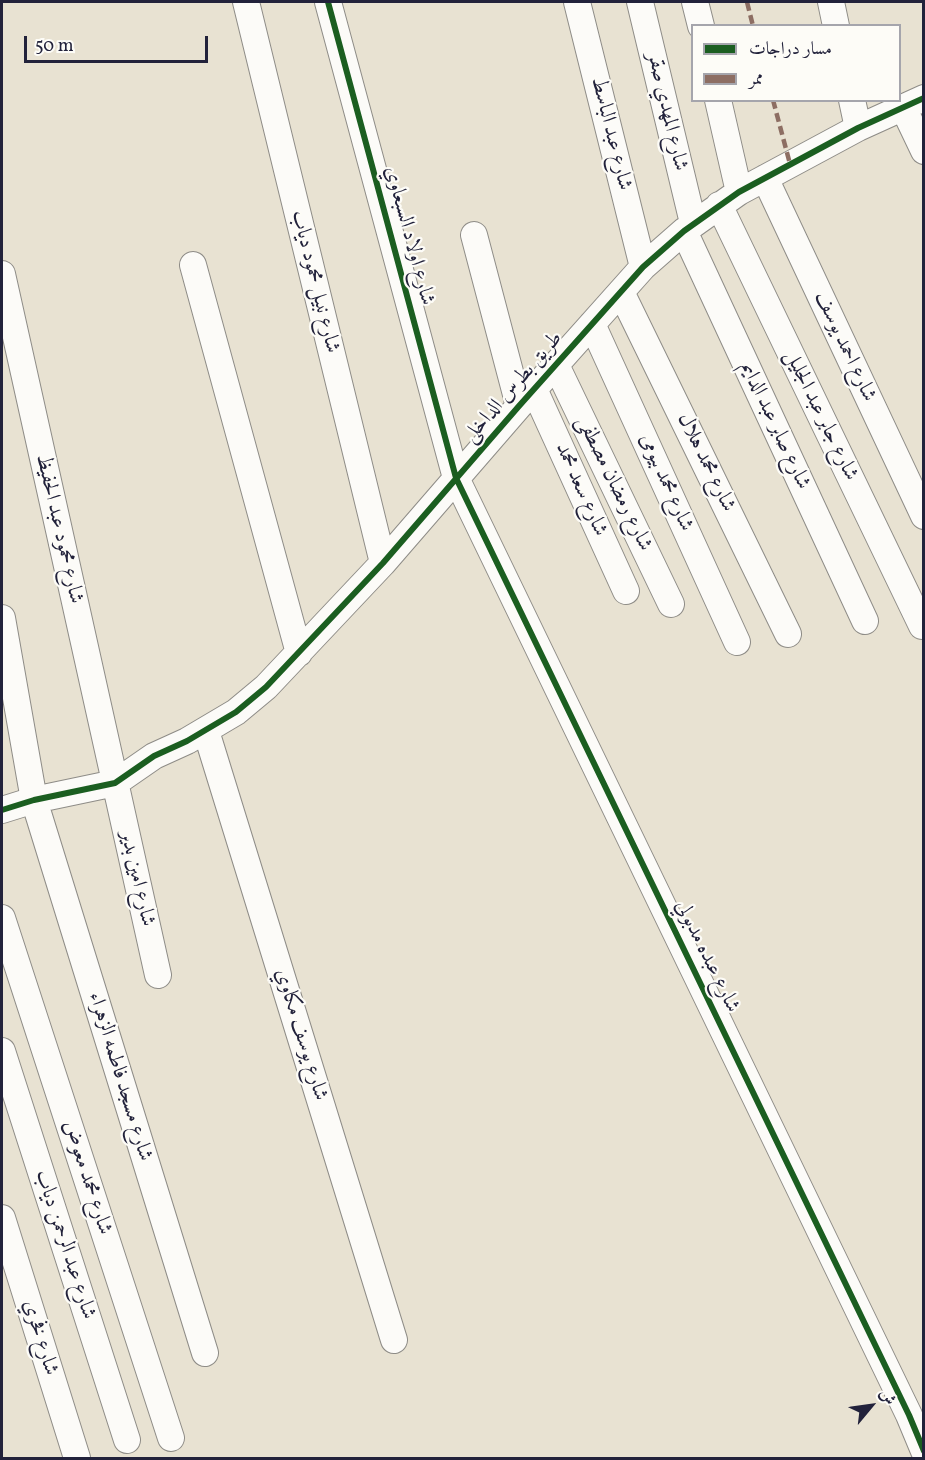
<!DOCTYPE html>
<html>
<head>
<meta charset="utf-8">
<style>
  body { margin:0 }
  #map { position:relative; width:925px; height:1460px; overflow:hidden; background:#e8e2d2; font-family:Vollkorn,Amiri,serif }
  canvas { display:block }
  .frame { position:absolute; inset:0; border:3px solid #22223b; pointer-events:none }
  .legend { position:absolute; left:691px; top:24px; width:210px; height:78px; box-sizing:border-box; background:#fdfcf7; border:2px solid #a5a5ac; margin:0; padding:8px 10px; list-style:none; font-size:18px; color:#22223b }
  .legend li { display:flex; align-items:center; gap:12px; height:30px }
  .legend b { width:30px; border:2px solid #a5a5ac }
  .north { position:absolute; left:841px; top:1376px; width:60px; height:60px; -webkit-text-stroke:4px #fdfcf7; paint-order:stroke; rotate:61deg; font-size:16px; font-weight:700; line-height:24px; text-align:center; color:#22223b }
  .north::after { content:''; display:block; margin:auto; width:21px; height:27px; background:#22223b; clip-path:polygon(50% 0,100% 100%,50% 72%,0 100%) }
  .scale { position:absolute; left:24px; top:36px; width:184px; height:27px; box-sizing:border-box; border:3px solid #22223b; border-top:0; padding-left:8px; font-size:18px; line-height:21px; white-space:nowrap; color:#22223b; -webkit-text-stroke:4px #fdfcf7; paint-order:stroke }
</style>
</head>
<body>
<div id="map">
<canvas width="925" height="1460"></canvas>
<div class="frame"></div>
<ul class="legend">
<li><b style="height:8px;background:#1b5e20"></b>مسار دراجات</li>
<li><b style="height:8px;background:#8d6e63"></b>ممر</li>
</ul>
<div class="north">ش</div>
<div class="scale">50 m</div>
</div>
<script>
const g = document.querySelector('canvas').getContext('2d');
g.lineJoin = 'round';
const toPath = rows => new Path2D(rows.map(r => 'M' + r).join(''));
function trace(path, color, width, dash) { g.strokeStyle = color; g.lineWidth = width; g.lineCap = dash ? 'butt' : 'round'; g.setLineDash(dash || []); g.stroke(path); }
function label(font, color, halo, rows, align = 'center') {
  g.font = font + ' Vollkorn,Amiri,serif'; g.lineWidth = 4.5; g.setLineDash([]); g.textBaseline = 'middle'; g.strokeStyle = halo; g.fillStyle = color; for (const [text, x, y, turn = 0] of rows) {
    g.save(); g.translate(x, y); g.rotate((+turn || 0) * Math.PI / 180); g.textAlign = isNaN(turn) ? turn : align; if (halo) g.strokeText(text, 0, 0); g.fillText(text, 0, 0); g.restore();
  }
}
const minor = toPath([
  [246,2,383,563],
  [328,2,456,478,909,1415,924,1451],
  [577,2,643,267],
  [640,2,693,223],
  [695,2,701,26],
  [831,2,836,26],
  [718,100,739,192],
  [852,100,858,128],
  [903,107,924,151],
  [765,178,924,516],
  [719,205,922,626],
  [684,231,865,621],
  [474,235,519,406],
  [193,265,299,653],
  [2,274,158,975],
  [621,292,788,634],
  [592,324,737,642],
  [556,365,671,604],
  [534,389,626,591],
  [2,618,34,800,205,1353],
  [206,731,394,1340],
  [2,810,34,800,115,783,154,756,187,741,236,712,266,687,383,563,519,406,643,267,684,231,739,192,858,128,924,98],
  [2,918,171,1438],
  [2,1051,127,1440],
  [2,1218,77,1458]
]);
trace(minor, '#8e8c87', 28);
trace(minor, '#fcfbf8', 26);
trace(toPath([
  [747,2,753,26],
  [773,100,790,164]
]), '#8d6e63', 4.5, [9, 4.5]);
trace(toPath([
  [328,2,456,478,909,1415,924,1451],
  [2,810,34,800,115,783,154,756,187,741,236,712,266,687,383,563,519,406,643,267,684,231,739,192,858,128,924,98]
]), '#1b5e20', 6);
label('21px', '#22223b', '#fdfcf7', [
  ["شارع المهدي صقر",666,112,77],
  ["شارع عبد الباسط",610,134,76],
  ["شارع اولاد السبعاوي",408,236,75],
  ["شارع نبيل محمود دياب",314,282,76],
  ["شارع احمد يوسف",844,347,65],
  ["طريق بطرس الداخلى",514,388,-49],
  ["شارع جابر عبد الجليل",820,416,64],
  ["شارع صابر عبد الدايم",774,426,65],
  ["شارع محمد هلال",705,463,64],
  ["شارع محمد بيومى",665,483,66],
  ["شارع رمضان مصطفى",613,484,64],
  ["شارع سعد محمد",580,490,66],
  ["شارع محمود عبد الحفيظ",58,529,77],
  ["شارع امين بدير",136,879,77],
  ["شارع عبده مدبولي",706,957,64],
  ["شارع يوسف مكاوي",300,1035,73],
  ["شارع مسجد فاطمه الزهراء",119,1077,73],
  ["شارع محمد معوض",86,1178,72],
  ["شارع عبد الرحمن دياب",64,1245,72],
  ["شارع فخري",39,1338,73]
]);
</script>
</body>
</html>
